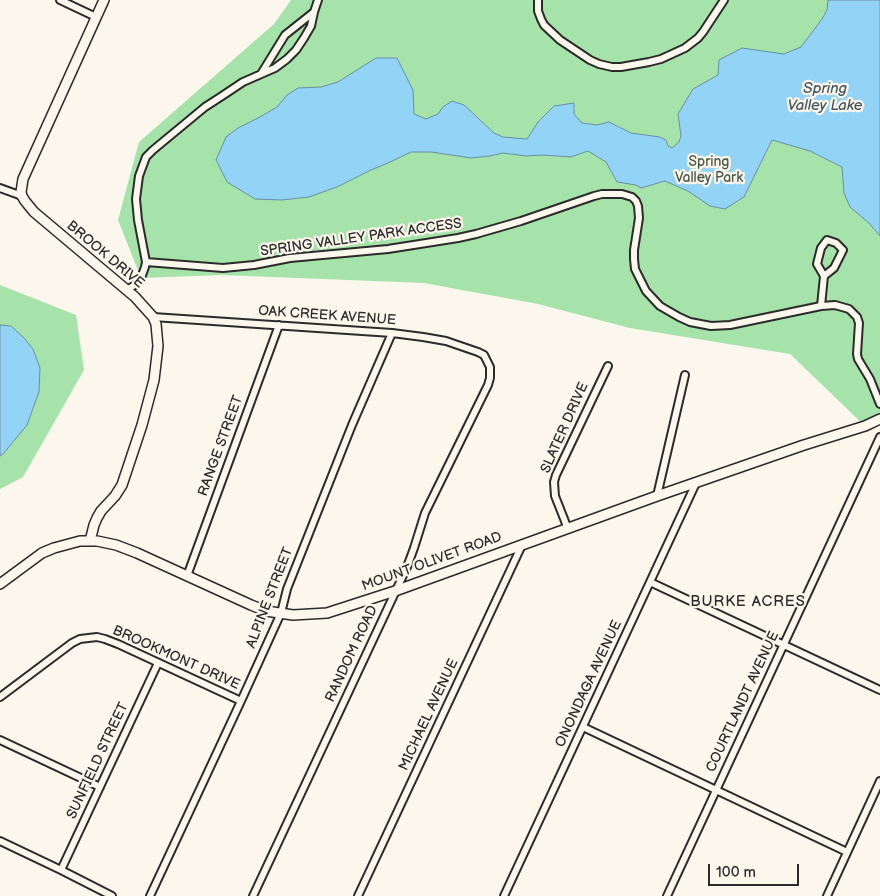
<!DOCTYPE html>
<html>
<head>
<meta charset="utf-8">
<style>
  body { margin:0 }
  #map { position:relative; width:880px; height:896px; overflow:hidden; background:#fbf7ec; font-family:"Balsamiq Sans",sans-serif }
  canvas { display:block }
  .scale { position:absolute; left:708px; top:864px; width:91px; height:22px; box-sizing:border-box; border:2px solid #2b2b2b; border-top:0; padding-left:6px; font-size:15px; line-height:18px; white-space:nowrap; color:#2b2b2b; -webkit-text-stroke:4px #fbf7ec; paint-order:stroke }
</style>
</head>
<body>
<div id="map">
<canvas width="880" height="896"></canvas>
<div class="scale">100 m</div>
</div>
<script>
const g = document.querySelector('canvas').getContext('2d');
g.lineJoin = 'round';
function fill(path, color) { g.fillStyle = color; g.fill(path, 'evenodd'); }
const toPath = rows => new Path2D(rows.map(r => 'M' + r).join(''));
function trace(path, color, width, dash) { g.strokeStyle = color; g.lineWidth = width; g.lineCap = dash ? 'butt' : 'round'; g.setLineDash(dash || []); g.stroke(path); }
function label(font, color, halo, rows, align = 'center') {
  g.font = font + ' "Balsamiq Sans",sans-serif'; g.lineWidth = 4.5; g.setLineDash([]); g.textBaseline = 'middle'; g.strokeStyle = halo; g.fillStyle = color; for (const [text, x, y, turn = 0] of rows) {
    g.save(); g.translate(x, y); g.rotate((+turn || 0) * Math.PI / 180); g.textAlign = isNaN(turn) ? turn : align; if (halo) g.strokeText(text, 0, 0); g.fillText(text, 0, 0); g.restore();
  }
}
fill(toPath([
  [291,0,880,0,880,420,865,426,790,354,630,328,538,304,424,283,221,275,141,278,118,220,139,142,274,24],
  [0,285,76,315,84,370,23,477,0,489]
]), '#a6e3aa');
const water = toPath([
  [828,0,880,0,880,236,869,223,850,207,844,193,842,167,810,151,772,140,744,197,725,209,710,206,688,191,665,181,641,188,636,185,617,182,606,162,588,151,571,157,543,155,526,156,503,153,490,156,471,158,431,152,411,152,388,163,371,170,337,187,309,197,282,200,255,199,227,182,216,160,226,137,238,128,260,117,277,107,287,95,298,88,321,87,338,82,376,58,397,58,413,90,414,114,426,119,438,114,443,107,452,101,464,105,494,133,503,137,527,139,538,122,554,106,574,103,574,114,582,123,597,125,609,122,631,133,660,137,666,140,668,146,672,148,679,142,681,136,678,114,693,89,718,75,719,60,742,48,784,54,801,47,822,19,827,10,828,0],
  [0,325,11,326,24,338,33,349,40,368,39,392,27,425,3,454,0,456,0,325]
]);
fill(water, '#93d3f5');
trace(water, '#6990a4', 1);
const street = toPath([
  [60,0,96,17],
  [538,0,538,11,541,19,544,25,560,40,590,60,599,64,612,67,621,67,649,62,661,59,685,48,698,38,703,32,724,0],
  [261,74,285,35,314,12],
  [0,188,22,196],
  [146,262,223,268,254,265,290,258,388,249,458,238,476,234,521,221,594,196,602,194,622,194,632,197,636,201,638,206,639,218,634,250,634,259,635,269,646,291,660,306,679,317,690,322,711,326,730,325,821,306,835,305,849,309,857,317,859,323,857,354,858,359,870,379,880,404],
  [126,290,135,285,141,278,145,267,146,262,138,220,136,199,139,176,146,157,153,150,205,107,222,96,243,82,275,68,287,59,296,50,304,38,311,26,314,12,318,0],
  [821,306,824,276,817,264,821,248,827,240,836,243,843,250,834,268,824,276],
  [153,317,392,333,423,337,446,341,478,352,484,355,490,367,490,378,488,385,425,513,414,548,407,567,253,896],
  [657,496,685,375],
  [568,529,555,496,554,482,556,475,608,366],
  [187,576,279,325],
  [650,582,880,690],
  [0,697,72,643,80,639,97,637,105,639,118,644,241,701],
  [583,727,847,852],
  [0,740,100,787],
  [0,841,61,870,112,896],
  [61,870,158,663],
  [150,896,241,701,281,613,287,589,352,425,392,333],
  [358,896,522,545],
  [504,896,696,483],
  [667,896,880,437],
  [827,896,880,781]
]);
const secondary = toPath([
  [90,541,94,525,97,518,101,511,115,496,122,485,142,425,154,380,158,346,156,324,153,317,135,297,34,212,25,201,22,196,21,192,23,179,104,0],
  [0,584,42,553,54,548,80,541,97,541,116,545,137,553,251,605,266,611,293,615,327,613,395,591,657,496,804,445,865,426,880,419]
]);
trace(street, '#2b2b2b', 10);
trace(secondary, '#2b2b2b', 12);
trace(street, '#fbf7ec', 6);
trace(secondary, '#fbf7ec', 9);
label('14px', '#4a594b', '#fbf7ec', [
  ["Spring",709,162],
  ["Valley Park",709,178]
]);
label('14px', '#2b2b2b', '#fbf7ec', [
  ["SPRING VALLEY PARK ACCESS",361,238,-8],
  ["BROOK DRIVE",105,255,40],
  ["OAK CREEK AVENUE",327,316,4],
  ["SLATER DRIVE",565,428,-66],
  ["RANGE STREET",221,446,-70],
  ["MOUNT OLIVET ROAD",432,562,-20],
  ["ALPINE STREET",270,598,-69],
  ["RANDOM ROAD",352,654,-65],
  ["BROOKMONT DRIVE",176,658,24],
  ["ONONDAGA AVENUE",589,684,-65],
  ["COURTLANDT AVENUE",743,702,-65],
  ["MICHAEL AVENUE",429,715,-65],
  ["SUNFIELD STREET",98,761,-65]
]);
label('italic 15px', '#45555e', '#fbf7ec', [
  ["Spring",825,89],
  ["Valley Lake",825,106]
]);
g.letterSpacing = '1px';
label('15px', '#2b2b2b', '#fbf7ec', [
  ["BURKE ACRES",748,602]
]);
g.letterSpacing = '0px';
</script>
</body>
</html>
